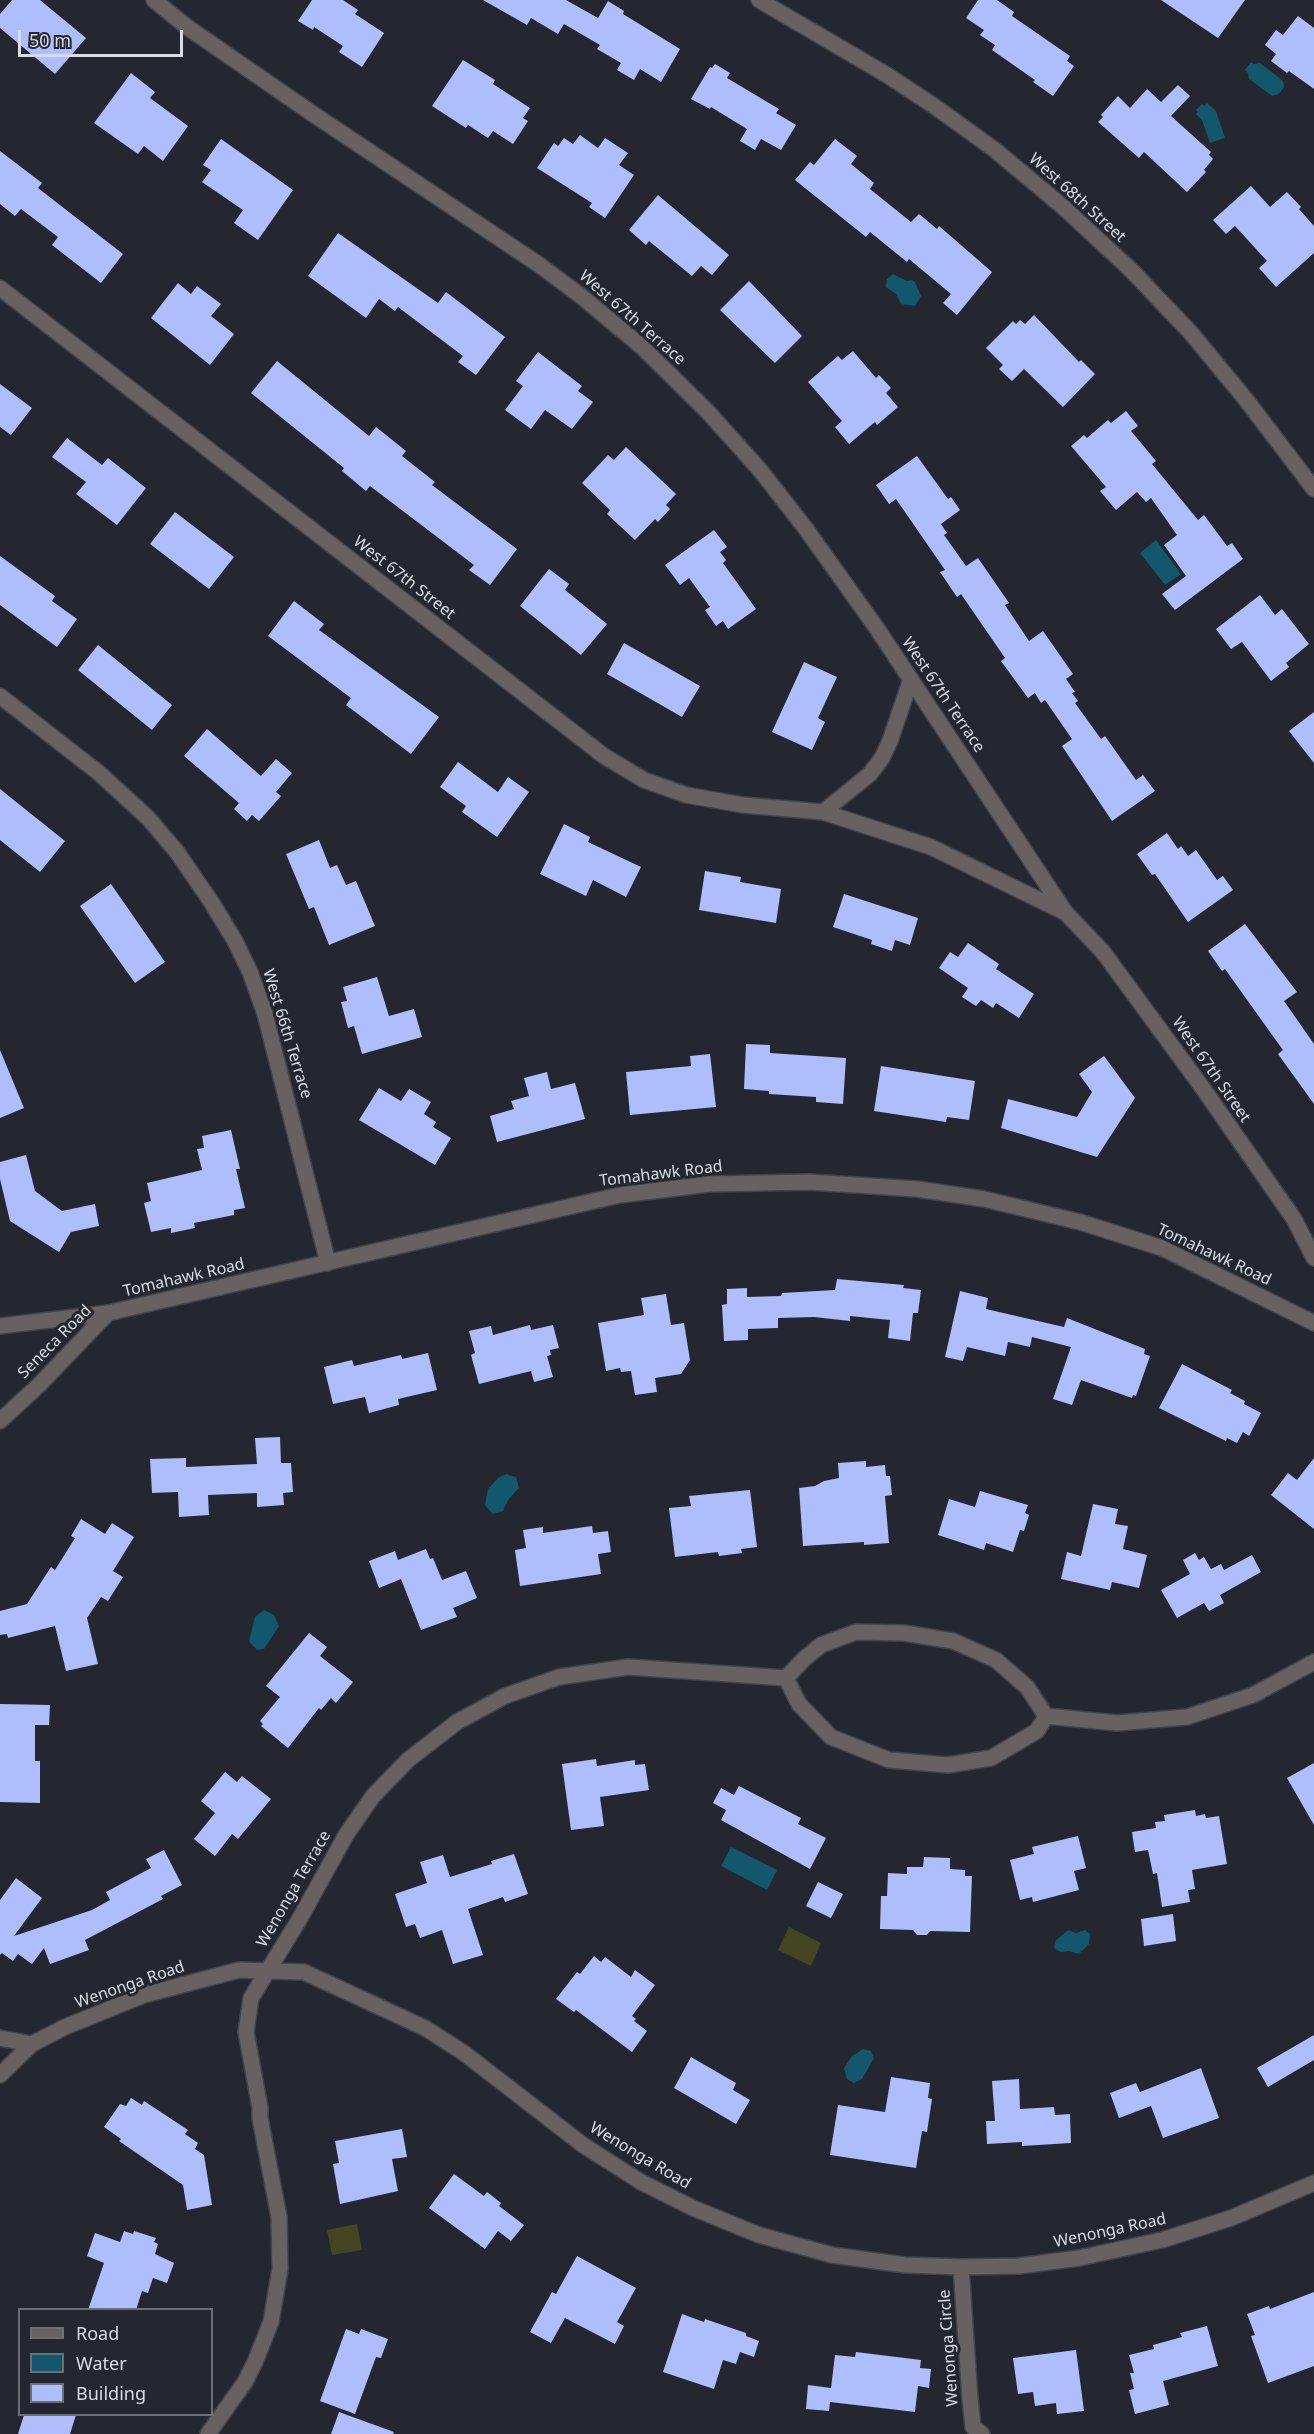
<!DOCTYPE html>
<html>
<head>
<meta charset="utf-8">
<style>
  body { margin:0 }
  #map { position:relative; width:1314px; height:2434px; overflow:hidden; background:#242730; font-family:"Noto Sans",sans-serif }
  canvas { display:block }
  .legend { position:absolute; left:18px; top:2308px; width:195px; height:108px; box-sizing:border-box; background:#242730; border:2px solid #6d6f77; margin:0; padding:8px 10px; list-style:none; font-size:18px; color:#dadce2 }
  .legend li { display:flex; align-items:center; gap:12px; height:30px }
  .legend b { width:30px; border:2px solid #6d6f77 }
  .scale { position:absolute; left:18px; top:30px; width:165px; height:27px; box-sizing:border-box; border:3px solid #dadce2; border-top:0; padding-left:8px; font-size:18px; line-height:21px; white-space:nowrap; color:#dadce2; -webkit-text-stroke:4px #242730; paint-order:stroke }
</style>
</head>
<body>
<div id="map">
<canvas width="1314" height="2434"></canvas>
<ul class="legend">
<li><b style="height:8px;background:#686162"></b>Road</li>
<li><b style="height:16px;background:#12576b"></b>Water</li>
<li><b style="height:16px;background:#aebdfc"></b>Building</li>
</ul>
<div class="scale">50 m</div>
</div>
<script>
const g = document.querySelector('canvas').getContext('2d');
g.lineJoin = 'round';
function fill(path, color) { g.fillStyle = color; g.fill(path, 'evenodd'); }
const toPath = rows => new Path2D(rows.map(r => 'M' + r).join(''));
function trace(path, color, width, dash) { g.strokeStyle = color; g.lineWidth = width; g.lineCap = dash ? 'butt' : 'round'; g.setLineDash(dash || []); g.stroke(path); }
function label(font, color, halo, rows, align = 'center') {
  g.font = font + ' "Noto Sans",sans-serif'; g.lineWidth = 6; g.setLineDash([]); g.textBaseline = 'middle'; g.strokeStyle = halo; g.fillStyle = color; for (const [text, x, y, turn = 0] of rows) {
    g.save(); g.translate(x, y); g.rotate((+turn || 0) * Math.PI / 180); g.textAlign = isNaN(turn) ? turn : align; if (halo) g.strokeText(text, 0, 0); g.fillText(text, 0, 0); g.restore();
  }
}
fill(toPath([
  [789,1927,821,1943,811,1966,778,1950],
  [357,2224,362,2250,332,2255,327,2230]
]), '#444621');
fill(toPath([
  [1251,62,1254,64,1260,63,1283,81,1284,87,1279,94,1272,96,1249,79,1248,73,1245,70],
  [1207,103,1216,111,1225,138,1210,143,1202,120,1196,114,1198,112,1196,110,1202,104,1204,106],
  [893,274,907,281,912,280,915,282,921,296,915,306,901,304,896,294,886,287,887,279],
  [1156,540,1181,574,1165,585,1140,553],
  [506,1474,516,1477,519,1488,508,1500,503,1511,493,1514,485,1505,488,1489,498,1478],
  [264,1610,274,1615,279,1626,264,1649,257,1650,249,1641,255,1617],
  [731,1847,777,1870,767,1890,721,1866],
  [1068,1930,1076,1933,1085,1930,1090,1934,1089,1944,1079,1954,1069,1951,1061,1952,1055,1949,1054,1946,1056,1940],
  [863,2049,871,2051,874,2058,862,2079,854,2083,847,2079,844,2068,852,2056]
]), '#12576b');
fill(toPath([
  [12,0,40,0,86,38,55,74,0,28,0,14],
  [312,0,343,0,358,10,355,14,384,33,362,67,339,52,343,46,314,27,313,30,298,21],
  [483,0,566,0,598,18,608,1,624,11,623,14,680,49,661,82,640,69,634,80,617,70,621,63,597,49,600,45,564,24,558,34,531,18,527,25],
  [978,0,997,0,1014,12,1012,16,1070,56,1067,61,1074,66,1053,96,1033,82,1035,80,992,50,995,45,980,35,984,30,966,18],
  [1161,0,1245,0,1218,38],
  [1298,16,1314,28,1314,89,1289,71,1287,73,1271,61,1276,54,1265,45,1276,30,1283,35],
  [463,60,495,80,493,84,530,108,523,118,528,121,513,144,493,131,488,138,468,125,466,128,432,106],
  [715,64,730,73,727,78,779,109,776,113,796,125,781,150,761,139,755,150,740,141,747,129,711,107,710,109,691,99,710,67,712,68],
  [131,73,155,92,150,98,188,126,163,161,144,146,138,154,94,123],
  [1178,85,1190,96,1171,116,1211,152,1209,155,1213,159,1204,170,1206,172,1187,192,1144,152,1139,158,1098,122,1103,117,1101,115,1118,96,1130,108,1147,89,1161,102],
  [580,135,598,148,605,138,628,153,619,165,634,175,605,218,589,207,592,203,537,168,554,143,558,146,564,138,573,144],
  [221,139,293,190,258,240,234,223,243,210,202,182,211,170,203,165],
  [835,139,857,156,851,164,874,183,870,189,911,222,919,214,937,229,939,226,992,272,957,315,943,303,951,294,909,259,907,262,870,232,866,237,795,180,810,162,814,165],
  [0,151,42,183,38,188,123,254,101,283,52,245,58,237,21,209,15,216,0,204],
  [1251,186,1270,207,1287,192,1301,207,1299,209,1314,226,1314,253,1276,287,1259,268,1267,261,1235,226,1226,234,1213,220],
  [658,195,729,255,712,275,701,266,692,276,649,241,646,245,629,230],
  [338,233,438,303,446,292,505,337,476,375,458,362,463,356,398,307,395,311,379,299,366,318,308,276],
  [749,281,802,336,775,363,720,310],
  [178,283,191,294,197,286,221,304,211,316,234,334,210,365,151,318],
  [1034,315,1079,362,1081,360,1095,374,1063,407,1024,369,1012,381,999,369,1003,365,986,348,1013,321,1016,324,1020,320,1025,324],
  [853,351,876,378,879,375,891,388,886,393,898,407,877,425,875,422,849,444,835,427,842,421,808,382,838,356,842,360],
  [538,352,582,386,578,391,593,402,572,429,545,410,531,429,505,410,523,386,516,381],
  [277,361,369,436,376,427,406,451,402,456,435,482,432,485,517,549,490,585,469,570,474,565,370,486,366,491,342,471,344,468,251,393],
  [0,384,32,408,11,435,0,427],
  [1126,411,1138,426,1131,431,1156,461,1152,464,1198,520,1204,515,1227,546,1232,543,1243,559,1175,610,1162,594,1186,576,1164,545,1177,535,1151,498,1146,502,1137,492,1116,510,1100,491,1106,487,1071,446,1084,435,1087,438,1108,420,1111,423],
  [67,438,102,465,108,458,146,488,117,525,76,494,86,482,52,457],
  [626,447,676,494,666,505,670,509,658,522,655,519,635,540,607,514,610,510,582,483,608,455,614,460],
  [917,456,948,499,951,497,960,510,941,524,947,533,944,535,966,566,978,558,1009,603,1005,605,1029,641,1043,631,1073,674,1066,679,1075,692,1072,693,1078,701,1075,703,1101,739,1105,736,1136,780,1143,775,1155,791,1112,821,1062,746,1072,739,1045,700,1041,703,1035,693,1028,698,1001,661,1005,658,961,594,957,597,940,572,945,570,896,499,889,504,876,485],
  [175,512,234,557,209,589,150,544],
  [714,530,727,547,720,552,726,560,723,563,756,609,728,629,723,621,716,626,705,610,710,607,689,578,680,585,665,565],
  [0,556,55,596,52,601,77,619,57,647,0,605],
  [549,569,569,584,565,590,607,624,581,655,520,606],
  [1260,595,1275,615,1282,609,1309,644,1286,663,1289,667,1271,681,1242,642,1231,649,1216,629],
  [294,601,324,624,319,630,439,717,411,754,346,705,351,698,268,636],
  [624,643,700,686,682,717,607,674],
  [98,645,172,705,152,730,78,670],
  [804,662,837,677,818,718,825,722,812,750,772,732],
  [1314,712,1314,763,1289,731],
  [207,729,261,776,276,759,292,773,276,792,281,796,259,821,252,815,247,821,234,809,239,803,184,756],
  [458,762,498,792,508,777,529,792,497,837,462,812,466,806,440,787],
  [0,789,65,841,40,872,0,840],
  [564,824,590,837,588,842,641,867,626,897,593,880,586,896,540,874],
  [1167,833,1178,849,1181,846,1188,856,1196,850,1217,880,1223,876,1233,890,1188,922,1155,874,1152,875,1137,854],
  [319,840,330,868,337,865,346,885,356,881,375,926,329,945,314,907,309,909,286,854],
  [705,871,741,877,740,882,781,889,776,923,699,910],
  [111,884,165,962,135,983,80,906],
  [844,894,918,918,910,945,895,940,892,951,871,944,872,940,833,927],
  [1245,924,1297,992,1284,1001,1314,1044,1314,1104,1278,1054,1283,1050,1275,1039,1225,969,1222,971,1208,951],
  [968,943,999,964,996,969,1034,994,1019,1018,996,1003,993,1008,981,1000,976,1006,962,997,968,988,939,968,950,952,958,957],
  [377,977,389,1016,414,1009,422,1037,362,1054,354,1026,348,1028,341,1002,347,1001,343,987],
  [746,1044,770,1045,770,1053,846,1058,843,1104,816,1102,816,1097,769,1094,769,1091,744,1089],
  [0,1050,24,1108,0,1118],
  [710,1054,716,1107,630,1115,626,1072,691,1066,690,1056],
  [1104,1056,1135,1098,1097,1157,1001,1128,1008,1099,1077,1117,1092,1092,1079,1074],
  [881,1066,975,1081,969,1120,947,1117,946,1122,874,1111],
  [547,1072,551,1089,575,1083,585,1119,497,1142,490,1116,514,1109,511,1101,529,1096,524,1078],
  [379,1088,401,1101,409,1089,431,1102,424,1114,436,1122,433,1127,451,1138,435,1165,359,1120],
  [231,1130,240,1169,236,1169,245,1208,234,1210,234,1215,194,1223,195,1228,171,1233,171,1228,151,1232,144,1203,151,1201,147,1183,202,1170,197,1149,204,1148,202,1136],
  [26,1155,35,1191,62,1211,95,1204,99,1226,71,1232,59,1252,10,1221,0,1179,0,1162],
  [837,1279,904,1285,903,1288,921,1290,918,1313,913,1313,910,1341,888,1338,890,1320,850,1316,850,1321,814,1317,778,1318,778,1328,748,1329,748,1340,724,1341,722,1305,727,1304,727,1289,747,1288,747,1297,781,1296,782,1293,835,1290],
  [960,1291,988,1298,986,1309,1064,1327,1067,1318,1145,1349,1144,1354,1150,1356,1136,1396,1133,1395,1132,1398,1081,1380,1072,1405,1053,1399,1071,1347,1032,1337,1030,1347,1008,1342,1005,1356,967,1347,963,1361,945,1357],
  [666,1294,671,1325,684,1323,690,1360,681,1374,655,1378,657,1392,635,1395,631,1371,621,1372,620,1368,606,1371,598,1323,644,1315,641,1298],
  [530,1325,531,1330,553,1325,559,1348,550,1350,551,1355,547,1356,553,1377,534,1382,531,1371,479,1384,471,1355,475,1353,469,1331,491,1326,493,1335],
  [428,1353,437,1390,398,1399,399,1405,369,1413,365,1397,333,1404,324,1367,352,1360,354,1366,401,1355,402,1359],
  [1182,1364,1232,1390,1230,1393,1245,1401,1244,1404,1261,1413,1249,1436,1243,1432,1237,1443,1227,1438,1226,1441,1159,1408],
  [280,1437,281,1463,291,1463,293,1492,283,1493,284,1505,257,1507,257,1493,208,1495,209,1515,179,1517,178,1492,152,1493,150,1459,186,1458,186,1467,257,1464,255,1438],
  [1314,1458,1314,1529,1271,1495,1288,1473,1297,1480],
  [866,1461,866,1467,885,1465,886,1476,890,1476,892,1495,885,1496,889,1543,864,1545,864,1542,803,1546,799,1488,815,1486,824,1481,839,1478,838,1463],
  [750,1490,757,1547,741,1549,742,1553,719,1556,718,1552,675,1557,669,1508,691,1506,689,1496],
  [980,1491,1028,1505,1025,1513,1029,1515,1024,1531,1020,1530,1013,1552,986,1543,984,1550,938,1535,949,1499,975,1507],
  [1093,1504,1118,1509,1115,1524,1128,1526,1123,1549,1147,1555,1139,1588,1112,1582,1110,1590,1061,1579,1067,1552,1081,1556],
  [81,1519,105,1534,112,1523,134,1537,113,1571,123,1577,108,1601,101,1597,87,1618,98,1664,66,1671,55,1626,8,1638,7,1634,0,1635,0,1611,27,1604,51,1567,55,1570,75,1538,71,1536],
  [592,1526,593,1533,608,1531,611,1552,598,1554,601,1574,520,1586,515,1550,526,1548,523,1530,543,1527,543,1533],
  [426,1549,430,1559,433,1558,442,1580,466,1571,477,1598,453,1608,457,1617,421,1630,401,1579,379,1588,369,1561,395,1551,398,1560],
  [1195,1553,1199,1560,1204,1557,1211,1569,1221,1564,1224,1570,1252,1555,1261,1572,1220,1595,1224,1603,1209,1611,1204,1603,1177,1618,1161,1590,1190,1574,1183,1560],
  [309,1633,327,1647,320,1656,353,1682,336,1703,331,1698,321,1710,319,1708,288,1748,261,1726,263,1724,260,1721,280,1697,266,1686],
  [0,1704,50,1705,49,1725,35,1725,35,1761,40,1761,40,1803,0,1802],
  [596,1759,597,1766,635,1760,635,1765,645,1764,649,1790,600,1797,604,1826,571,1830,562,1764],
  [1314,1763,1314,1825,1287,1778],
  [225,1772,237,1782,242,1776,271,1799,238,1839,232,1834,215,1856,194,1839,215,1813,201,1801],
  [739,1786,801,1818,798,1824,826,1838,810,1869,721,1820,726,1810,713,1803,721,1788,734,1795],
  [1195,1810,1196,1816,1205,1814,1206,1818,1219,1816,1227,1864,1192,1870,1195,1889,1188,1890,1190,1902,1162,1907,1157,1873,1153,1874,1148,1850,1135,1852,1132,1832,1156,1828,1155,1822,1165,1821,1164,1815],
  [1078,1836,1086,1868,1074,1871,1079,1890,1033,1902,1032,1897,1020,1900,1010,1860,1034,1854,1032,1847],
  [164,1850,182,1885,161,1896,163,1899,85,1940,89,1950,50,1964,44,1948,32,1964,18,1954,13,1961,2,1953,0,1955,0,1900,16,1878,42,1898,14,1936,92,1910,110,1900,106,1892,151,1868,146,1859],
  [514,1854,528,1894,505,1902,503,1897,468,1909,483,1955,453,1964,442,1930,420,1938,415,1924,406,1927,395,1894,427,1883,420,1862,443,1855,450,1877,492,1864,491,1861],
  [924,1857,950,1858,950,1869,965,1870,965,1876,972,1876,970,1932,930,1931,927,1935,917,1935,913,1930,880,1929,881,1896,887,1896,888,1873,907,1874,907,1867,923,1867],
  [818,1882,843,1894,831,1918,806,1906],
  [1173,1914,1176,1941,1144,1946,1141,1919],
  [594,1956,601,1962,605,1957,631,1977,635,1970,655,1985,632,2016,636,2019,634,2021,647,2031,632,2052,576,2010,574,2012,556,1999,577,1972,580,1974],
  [1314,2035,1314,2060,1268,2087,1257,2068],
  [691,2057,736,2083,733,2090,750,2100,736,2124,674,2088],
  [1201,2068,1219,2118,1163,2138,1151,2106,1119,2118,1110,2093,1136,2083,1140,2092],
  [891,2077,930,2083,928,2098,932,2099,927,2132,922,2131,916,2168,830,2155,838,2105,885,2112],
  [1019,2079,1020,2109,1054,2107,1055,2115,1070,2114,1071,2143,1022,2146,1022,2142,987,2144,986,2121,995,2121,992,2081],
  [131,2098,142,2105,144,2101,188,2130,185,2134,198,2143,195,2149,204,2155,212,2205,187,2210,183,2185,119,2141,121,2139,104,2127,120,2104,126,2106],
  [402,2129,407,2157,392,2159,398,2191,340,2204,333,2164,339,2163,335,2141],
  [454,2174,484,2196,487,2192,501,2203,499,2206,524,2225,511,2241,498,2231,485,2249,429,2208],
  [124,2231,133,2234,134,2231,156,2238,154,2242,158,2244,155,2254,174,2263,167,2283,153,2278,148,2293,142,2291,136,2310,88,2310,104,2263,87,2256,95,2233,120,2242],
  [577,2256,636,2288,617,2322,624,2326,615,2344,565,2318,551,2343,530,2332,552,2292,556,2294],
  [1314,2292,1314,2366,1268,2383,1251,2336,1255,2335,1247,2314,1269,2306,1270,2309],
  [682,2314,704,2322,705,2319,746,2333,746,2336,759,2341,754,2357,740,2352,736,2364,723,2360,714,2389,663,2372],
  [1207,2326,1218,2366,1163,2381,1169,2405,1135,2414,1129,2390,1134,2389,1130,2373,1134,2373,1129,2355,1154,2349,1153,2345,1182,2337,1180,2333],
  [346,2329,359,2334,361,2329,388,2339,381,2358,376,2357,355,2414,320,2401],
  [1076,2350,1084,2411,1057,2414,1056,2403,1035,2406,1033,2392,1018,2394,1013,2358],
  [856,2352,921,2360,920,2368,931,2369,929,2388,918,2386,915,2412,830,2402,829,2411,806,2409,808,2385,831,2388,835,2355,855,2357],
  [339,2412,394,2432,393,2434,331,2434],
  [24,2415,76,2415,70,2434,18,2434]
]), '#aebdfc');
const minor = toPath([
  [154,0,187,27,313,114,538,264,581,296,642,347,708,412,760,470,806,529,878,630,1065,912,1103,952,1202,1087,1294,1219,1314,1258],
  [759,0,887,75,934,106,995,150,1062,206,1131,270,1191,333,1247,401,1314,489],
  [0,288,604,756,644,780,686,795,743,805,823,812,870,774,882,758,890,741,911,679],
  [0,696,99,773,148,818,177,852,212,903,235,941,250,972,265,1014,328,1263],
  [823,812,931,847,1064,912],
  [0,1326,108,1313,620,1195,710,1184,809,1182,917,1189,984,1199,1080,1222,1162,1248,1314,1323],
  [0,1421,39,1385,108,1313],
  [786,1678,799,1704,831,1737,889,1760,948,1765,991,1758,1037,1731,1046,1716],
  [786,1678,804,1659,821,1645,856,1632,904,1633,953,1641,996,1660,1027,1687,1046,1716],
  [1046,1716,1117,1723,1187,1717,1253,1695,1314,1662],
  [0,2038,32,2044],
  [0,2075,32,2044,65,2027,144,1995,239,1970,304,1972,425,2028,464,2053,583,2145,641,2182,693,2208,759,2235,832,2255,905,2265,961,2267,1019,2266,1079,2258,1162,2240,1231,2218,1314,2183],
  [961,2267,970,2399,973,2427,982,2434],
  [208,2434,245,2382,255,2362,271,2322,280,2269,279,2217,260,2118,260,2108,246,2032,251,1998,299,1920,346,1835,373,1796,408,1760,457,1722,505,1696,559,1677,628,1667,786,1678]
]);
trace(minor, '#41444c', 18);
trace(minor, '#686162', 15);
label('16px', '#dadce2', '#242730', [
  ["West 68th Street",1077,198,42],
  ["West 67th Terrace",632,318,41],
  ["West 67th Street",404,578,38],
  ["West 67th Terrace",943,695,56],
  ["West 66th Terrace",287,1034,73],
  ["West 67th Street",1211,1070,55],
  ["Tomahawk Road",661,1174,-7],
  ["Tomahawk Road",1214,1255,25],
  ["Tomahawk Road",184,1278,-13],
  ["Seneca Road",55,1342,-45],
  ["Wenonga Terrace",294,1889,-60],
  ["Wenonga Road",130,1985,-19],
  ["Wenonga Road",640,2156,31],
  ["Wenonga Road",1110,2231,-12],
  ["Wenonga Circle",949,2348,-94]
]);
</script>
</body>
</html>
